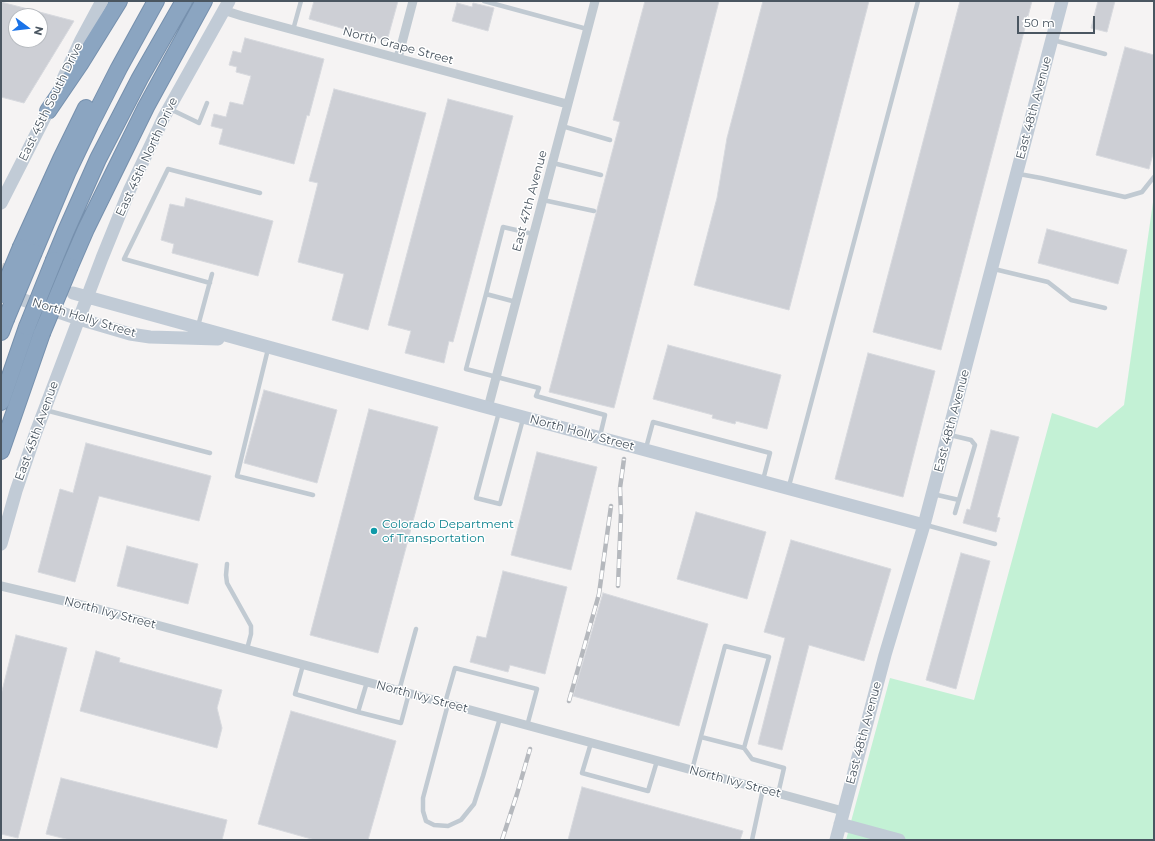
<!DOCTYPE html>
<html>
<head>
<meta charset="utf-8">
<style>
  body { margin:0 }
  #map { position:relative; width:1155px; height:841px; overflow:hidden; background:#f5f3f3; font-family:Montserrat,sans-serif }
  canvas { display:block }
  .frame { position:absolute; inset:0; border:2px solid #4a5661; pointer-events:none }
  .north { position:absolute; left:8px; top:8px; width:40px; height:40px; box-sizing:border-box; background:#fff; border:1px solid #b7bbc0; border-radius:50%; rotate:105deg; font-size:11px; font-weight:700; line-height:16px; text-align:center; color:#4a5661 }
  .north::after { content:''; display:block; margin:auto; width:14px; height:18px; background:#1a73e8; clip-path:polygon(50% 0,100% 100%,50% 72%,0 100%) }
  .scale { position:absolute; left:1017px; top:16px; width:78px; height:18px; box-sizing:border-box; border:2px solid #4a5661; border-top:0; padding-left:5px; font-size:12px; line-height:14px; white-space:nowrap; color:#4a5661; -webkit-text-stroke:3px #fff; paint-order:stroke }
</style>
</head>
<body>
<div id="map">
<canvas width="1155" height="841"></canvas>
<div class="frame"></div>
<div class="north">N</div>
<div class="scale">50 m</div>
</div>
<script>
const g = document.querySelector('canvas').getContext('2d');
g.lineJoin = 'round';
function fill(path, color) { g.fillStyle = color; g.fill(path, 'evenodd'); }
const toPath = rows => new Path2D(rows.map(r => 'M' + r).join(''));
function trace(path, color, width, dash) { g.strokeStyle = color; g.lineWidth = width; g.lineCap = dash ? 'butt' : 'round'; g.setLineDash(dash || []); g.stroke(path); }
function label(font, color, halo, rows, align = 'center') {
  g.font = font + ' Montserrat,sans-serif'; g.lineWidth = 3; g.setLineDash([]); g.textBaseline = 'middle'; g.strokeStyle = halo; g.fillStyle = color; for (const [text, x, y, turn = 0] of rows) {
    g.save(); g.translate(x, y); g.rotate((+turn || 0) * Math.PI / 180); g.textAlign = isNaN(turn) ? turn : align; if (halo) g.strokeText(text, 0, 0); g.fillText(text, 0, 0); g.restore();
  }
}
fill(toPath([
  [1154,195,1154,840,846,840,890,678,974,700,1052,413,1097,428,1124,405]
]), '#c3f1d5');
const building = toPath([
  [314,1,398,1,387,41,309,19,314,1],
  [645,1,719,1,614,408,549,392,620,122,613,120,645,1],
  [763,1,869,1,789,310,694,285,717,198,727,138,763,1],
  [960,1,1032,1,941,350,873,332,960,1],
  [1098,1,1115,1,1107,32,1091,28,1098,1],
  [1,2,74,21,24,103,1,97,1,2],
  [16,16,40,16,40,40,16,40,16,16],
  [457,3,472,7,473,3,494,8,488,31,452,21,457,3],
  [245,38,324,59,309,116,307,115,294,164,219,144,223,129,211,126,214,114,226,117,230,102,243,105,251,76,236,72,237,67,229,65,233,51,241,53,245,38],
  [1125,47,1154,55,1154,150,1149,169,1096,155,1125,47],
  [334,89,426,113,368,330,332,320,344,274,298,262,318,183,309,181,334,89],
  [448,99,513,116,453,342,449,341,444,363,405,353,411,331,388,325,448,99],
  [186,198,273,221,258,276,172,253,174,244,161,240,170,204,184,207,186,198],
  [1047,229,1127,250,1118,284,1038,263,1047,229],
  [668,345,781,375,767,429,736,421,735,424,712,418,713,415,653,399,668,345],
  [868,353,935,371,903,497,835,479,868,353],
  [264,390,337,410,317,483,244,463,264,390],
  [369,409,438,427,378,653,310,635,369,409],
  [991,430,1019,437,997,517,1000,518,996,532,963,523,967,509,970,510,991,430],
  [86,443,211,476,199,521,99,496,75,582,38,572,60,489,73,493,86,443],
  [537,452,597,467,571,570,511,555,537,452],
  [696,512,766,532,747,599,677,579,696,512],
  [791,540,891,569,864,661,809,645,782,750,758,744,785,638,764,632,791,540],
  [127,546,198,564,188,604,117,586,127,546],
  [961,553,990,561,956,689,926,680,961,553],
  [503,571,567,587,545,674,510,665,508,672,470,662,477,636,486,638,503,571],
  [603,593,708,624,679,726,573,696,603,593],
  [16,635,67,648,18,838,1,834,1,695,16,635],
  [96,651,120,658,119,662,222,690,217,708,222,728,217,748,80,711,96,651],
  [291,711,396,741,368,840,315,840,258,824,291,711],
  [61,778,227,820,222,840,70,840,46,834,61,778],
  [582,787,743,831,740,840,568,840,582,787]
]);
fill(building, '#cdcfd5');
trace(building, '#d7d9de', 1);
trace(toPath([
  [1,269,70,292]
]), '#caccce', 13, [13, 6]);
const highway = toPath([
  [48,111,80,64,119,1],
  [21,247,61,159,86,108],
  [34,252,68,171,90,125,119,68,156,1],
  [54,260,66,231,98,159,140,78,184,1],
  [70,266,86,229,146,107,204,1],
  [1,332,6,319],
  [1,402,27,327],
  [1,451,42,333]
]);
trace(highway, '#7690ad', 18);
trace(toPath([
  [484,1,587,29],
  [293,30,301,1],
  [1053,40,1105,54],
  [170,109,199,123,207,103],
  [562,126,610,140],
  [553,163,601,175],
  [1019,174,1041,178,1125,197,1142,192,1154,177],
  [543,200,594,211],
  [994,269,1048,282,1071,300,1105,308],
  [210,283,124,259,168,169,260,193],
  [486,294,466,369,539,388,536,396,605,415,600,436],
  [516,302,486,294,503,227,533,234],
  [198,326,212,274],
  [268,349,237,476,313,495],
  [45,410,210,453],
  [499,412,476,498,500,504,523,419],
  [950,435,971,440,975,445,955,513],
  [646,448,653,422,770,453,763,480],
  [789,486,918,1],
  [933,494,959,500],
  [926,525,995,544],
  [227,564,226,575,227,583,251,626,251,634,247,649],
  [303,665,295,694,358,712],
  [367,682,358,712,401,723,409,693],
  [399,691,416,629],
  [445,703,455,668,537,689,527,726],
  [448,704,423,798,423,811,426,821,434,825,448,826,461,820,474,804,483,776,500,718],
  [701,737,744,748],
  [591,743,582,773,648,791,657,761],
  [692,770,725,646,769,657,744,748,752,759,784,768,778,794],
  [752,840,763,789]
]), '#c1cad2', 4.5);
trace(toPath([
  [223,10,242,16,567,104],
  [398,58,413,1],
  [488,408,595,1],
  [1,586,98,609,843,811]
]), '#c1cad2', 9);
trace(toPath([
  [62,81,81,40,102,1],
  [1,203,52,103],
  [73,293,482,406,924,525],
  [6,294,79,319,130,334,150,337,218,339],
  [1,544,16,491,36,432,102,258,130,189,164,117,229,1],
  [840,824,899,840],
  [836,840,885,655,924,525,1062,1]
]), '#c1cbd6', 13);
trace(highway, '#8ba5c1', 16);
const rail = toPath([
  [618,586,621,514,620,488,624,459],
  [569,701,599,594,611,506],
  [502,840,517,794,530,749]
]);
trace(rail, '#b5b8bd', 4.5);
trace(rail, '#fff', 3, [9]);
const highwayBridge = toPath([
  [1,295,21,247],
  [6,319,34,252],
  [27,327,54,260],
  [42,333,70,266]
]);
trace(highwayBridge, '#7690ad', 18, []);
trace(highwayBridge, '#8ba5c1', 16);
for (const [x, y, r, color] of [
  [374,531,4,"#0f9aa8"]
]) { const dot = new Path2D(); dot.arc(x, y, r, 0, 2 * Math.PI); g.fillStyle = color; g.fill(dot); trace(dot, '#fff', 1.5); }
label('12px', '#4a5661', '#fff', [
  ["North Grape Street",398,46,15],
  ["East 45th South Drive",51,102,-64],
  ["East 48th Avenue",1034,108,-75],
  ["East 45th North Drive",147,157,-65],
  ["East 47th Avenue",530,201,-75],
  ["North Holly Street",84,318,17],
  ["East 48th Avenue",952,421,-75],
  ["East 45th Avenue",37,431,-70],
  ["North Holly Street",582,433,15],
  ["North Ivy Street",110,613,15],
  ["North Ivy Street",422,697,15],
  ["East 48th Avenue",864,733,-75],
  ["North Ivy Street",735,782,15]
]);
label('12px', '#0d838f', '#fff', [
  ["Colorado Department",382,524],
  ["of Transportation",382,538]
], 'left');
</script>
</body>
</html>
